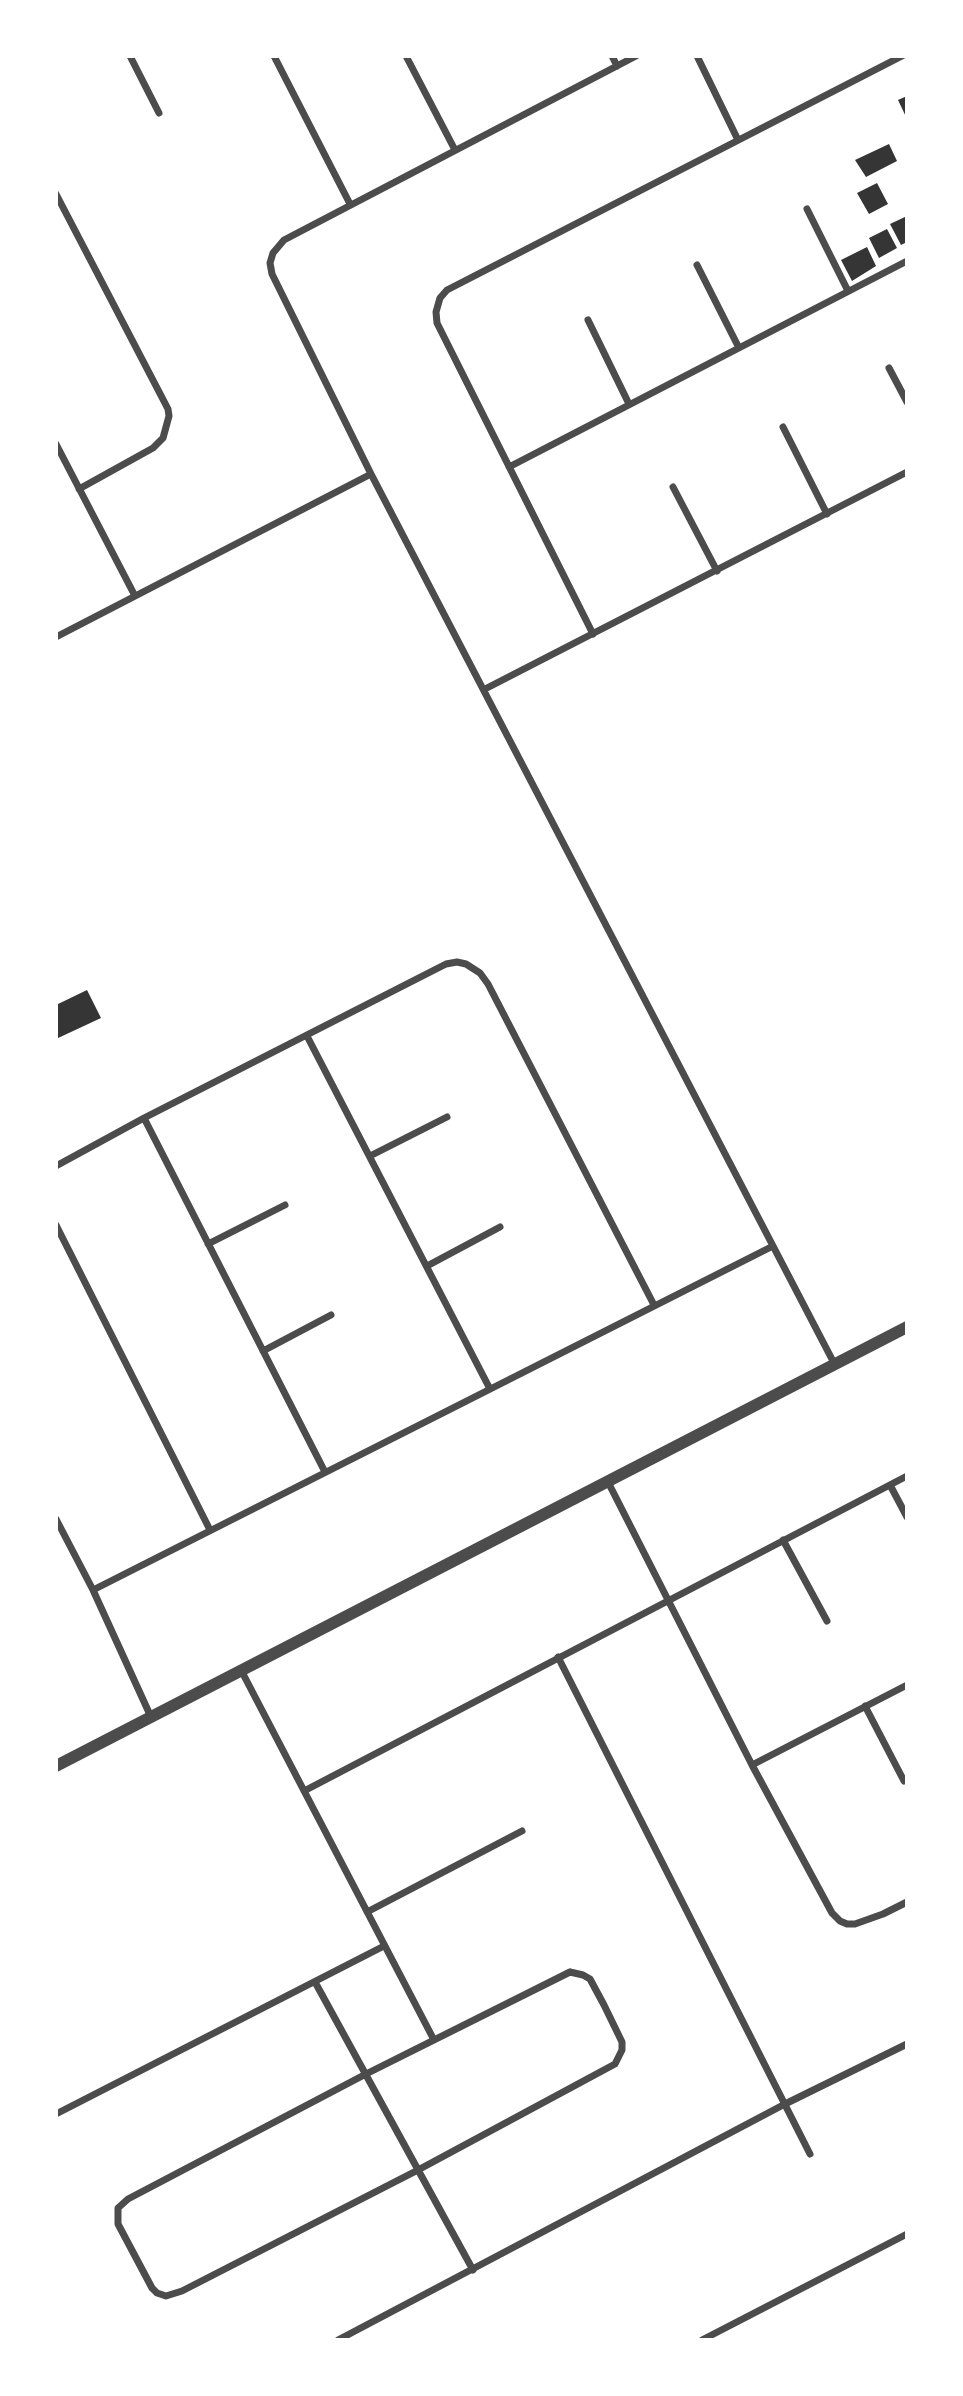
<!DOCTYPE html>
<html>
<head>
<meta charset="utf-8">
<style>
  body { margin:0 }
  #map { position:relative; width:963px; height:2396px; overflow:hidden; background:#fff; font-family:Karla,sans-serif }
  canvas { display:block }
  .frame { position:absolute; inset:0; border:58px solid #fff; pointer-events:none }
</style>
</head>
<body>
<div id="map">
<canvas width="963" height="2396"></canvas>
<div class="frame"></div>
</div>
<script>
const g = document.querySelector('canvas').getContext('2d');
g.lineJoin = 'round';
function fill(path, color) { g.fillStyle = color; g.fill(path, 'evenodd'); }
const toPath = rows => new Path2D(rows.map(r => 'M' + r).join(''));
function trace(path, color, width, dash) { g.strokeStyle = color; g.lineWidth = width; g.lineCap = dash ? 'butt' : 'round'; g.setLineDash(dash || []); g.stroke(path); }
fill(toPath([
  [907,96,907,119,898,100],
  [889,144,897,161,866,177,855,160],
  [877,183,888,204,869,214,857,193],
  [907,216,907,242,901,245,890,224],
  [887,229,897,248,879,258,869,238],
  [867,247,876,266,852,281,841,260],
  [87,990,101,1018,56,1039,56,1005]
]), '#353535');
trace(toPath([
  [130,56,159,113],
  [274,56,350,204],
  [406,56,455,150],
  [612,56,617,66],
  [636,56,284,240,273,253,270,263,272,274,371,474,835,1365],
  [697,56,738,140],
  [56,194,168,409,169,416,163,438,153,448,79,489],
  [807,209,848,291],
  [697,265,739,348],
  [588,320,629,404],
  [889,368,907,402],
  [783,427,827,514],
  [56,444,135,596],
  [509,467,907,261],
  [673,487,717,571],
  [593,634,437,323,436,312,440,298,447,290,902,56],
  [56,637,371,474],
  [485,689,907,472],
  [307,1036,490,1389],
  [144,1118,325,1472],
  [370,1156,447,1117],
  [56,1166,144,1118,446,964,457,962,466,964,480,973,488,984,654,1305],
  [56,1225,210,1530],
  [208,1244,285,1205],
  [427,1266,500,1227],
  [263,1351,331,1315],
  [608,1482,752,1765,832,1913,840,1921,847,1924,855,1924,883,1914,907,1902],
  [890,1485,907,1517],
  [56,1519,93,1590,151,1717],
  [783,1540,827,1621],
  [93,1590,773,1246],
  [558,1657,810,2154],
  [241,1670,434,2040],
  [865,1706,904,1781],
  [752,1765,907,1685],
  [304,1791,907,1476],
  [367,1912,522,1831],
  [570,1972,583,1975,590,1979,604,2005,622,2042,622,2050,615,2064,418,2170,182,2291,166,2296,157,2293,152,2288,118,2224,118,2208,128,2199,366,2074,570,1972],
  [315,1982,473,2270],
  [56,2114,384,1946],
  [338,2340,785,2104,907,2044],
  [702,2340,907,2234]
]), '#4c4c4c', 7);
trace(toPath([
  [56,1766,907,1327]
]), '#4c4c4c', 12);
</script>
</body>
</html>
